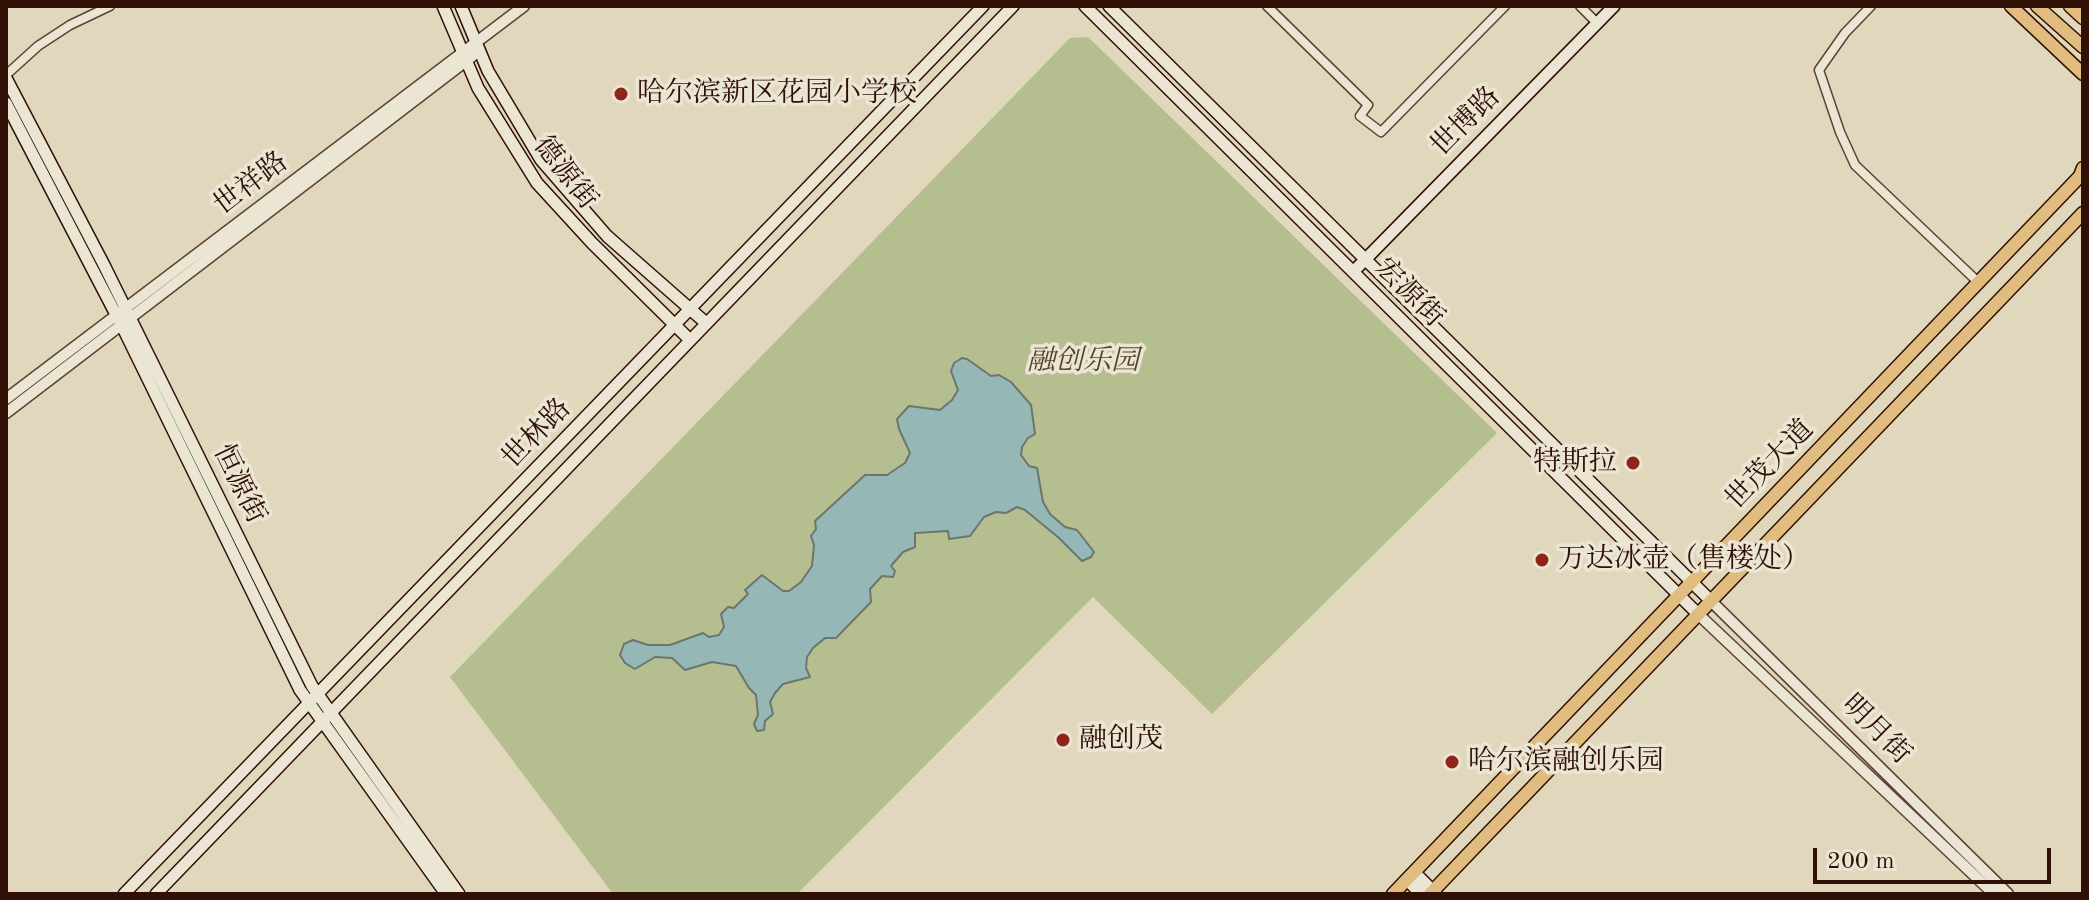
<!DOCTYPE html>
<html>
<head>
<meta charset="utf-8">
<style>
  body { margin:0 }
  #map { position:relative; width:2089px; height:900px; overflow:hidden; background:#e0d7bc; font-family:"Old Standard TT",serif }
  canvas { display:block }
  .frame { position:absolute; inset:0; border:8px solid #301004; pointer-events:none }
  .scale { position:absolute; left:1813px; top:848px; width:238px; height:36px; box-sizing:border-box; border:4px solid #301004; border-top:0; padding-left:10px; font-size:24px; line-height:28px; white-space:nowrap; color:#301004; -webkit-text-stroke:6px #ebe5d3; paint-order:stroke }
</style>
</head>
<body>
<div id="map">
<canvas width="2089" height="900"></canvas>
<div class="frame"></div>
<div class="scale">200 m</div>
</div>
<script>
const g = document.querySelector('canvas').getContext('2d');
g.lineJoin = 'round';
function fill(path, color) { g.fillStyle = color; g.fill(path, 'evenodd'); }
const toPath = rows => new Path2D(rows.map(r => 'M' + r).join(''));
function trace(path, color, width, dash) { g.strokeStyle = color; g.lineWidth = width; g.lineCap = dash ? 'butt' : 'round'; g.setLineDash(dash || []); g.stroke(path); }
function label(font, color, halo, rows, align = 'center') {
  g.font = font + ' "Old Standard TT","Noto Serif SC",serif'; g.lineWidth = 7; g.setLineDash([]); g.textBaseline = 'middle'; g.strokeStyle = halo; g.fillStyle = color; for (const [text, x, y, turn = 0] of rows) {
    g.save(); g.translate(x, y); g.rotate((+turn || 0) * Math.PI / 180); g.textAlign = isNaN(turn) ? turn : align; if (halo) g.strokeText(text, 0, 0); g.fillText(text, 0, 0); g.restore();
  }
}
fill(toPath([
  [1088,37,1497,433,1212,714,1093,597,797,894,613,894,450,677,1070,38]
]), '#b5be8f');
const water = toPath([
  [962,358,967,359,991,376,999,375,1011,382,1031,405,1035,434,1028,438,1022,447,1021,455,1029,466,1037,468,1043,502,1050,514,1065,527,1077,530,1094,552,1091,557,1082,561,1059,538,1025,510,1017,507,1006,513,996,512,984,517,970,536,949,539,948,531,915,533,915,547,903,552,891,566,895,571,893,577,882,576,870,589,871,602,836,638,825,638,813,648,807,657,806,668,810,677,783,684,775,693,770,702,773,714,765,721,764,730,757,731,754,724,758,715,756,695,749,688,736,666,712,662,685,670,672,658,655,657,635,669,625,663,620,655,624,644,633,640,648,645,670,645,703,633,709,637,719,635,724,627,721,614,728,607,734,608,748,594,745,590,762,575,783,591,789,591,801,582,812,566,814,545,811,536,816,529,815,521,865,475,887,475,905,463,910,453,899,429,897,419,909,406,940,410,952,400,958,390,951,371,954,363,962,358]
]);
fill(water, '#95b8b7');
trace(water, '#6d756f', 2);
const minor = toPath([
  [1267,6,1368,105,1360,116,1381,132,1505,6],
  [1580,6,1593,19],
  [1871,6,1845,33,1819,70,1840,132,1855,165,1978,282],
  [6,75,38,46,70,25,110,6]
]);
const tertiary = toPath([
  [6,399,524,6],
  [6,413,479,51],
  [1711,601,2008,894],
  [1698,614,1994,894]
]);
const secondary = toPath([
  [443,6,478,88,537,183,592,243,690,340],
  [461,6,488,71,541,160,607,236,706,323],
  [1085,6,1698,614],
  [1109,6,1711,601],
  [6,78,104,265,312,686,459,894],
  [6,103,123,328,300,690,446,894],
  [1353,272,1614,6],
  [1414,872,1436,894],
  [1407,880,1421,894],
  [124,894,983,6],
  [156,894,1013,6]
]);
const primary = toPath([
  [1393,894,2083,173],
  [1430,894,2083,213]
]);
const trunk = toPath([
  [2011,6,2083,74],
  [2037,6,2083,47],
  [2070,6,2083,18],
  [2080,176,2083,168]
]);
trace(minor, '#5c4232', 11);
trace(tertiary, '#5c4232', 13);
trace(secondary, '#301004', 14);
trace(primary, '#301004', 15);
trace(trunk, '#301004', 15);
trace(minor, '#ebe5d3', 8);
trace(tertiary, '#ebe5d3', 10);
trace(secondary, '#ebe5d3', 11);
trace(primary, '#e0bc7e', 12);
trace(trunk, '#e0bc7e', 12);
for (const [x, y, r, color] of [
  [621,94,8,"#8f2418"],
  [1633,463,8,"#8f2418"],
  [1542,560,8,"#8f2418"],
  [1063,740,8,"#8f2418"],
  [1452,762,8,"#8f2418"]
]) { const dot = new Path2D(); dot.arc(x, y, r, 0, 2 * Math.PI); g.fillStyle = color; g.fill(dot); trace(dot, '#ebe5d3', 3); }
label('28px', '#301004', '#ebe5d3', [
  ["哈尔滨新区花园小学校",637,94],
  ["特斯拉",1617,463,"right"],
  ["万达冰壶（售楼处）",1558,560],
  ["融创茂",1079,740],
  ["哈尔滨融创乐园",1468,762]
], 'left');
label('28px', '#301004', '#ebe5d3', [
  ["世博路",1466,122,-45],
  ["德源街",565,173,52],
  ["世祥路",251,184,-37],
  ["宏源街",1409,293,45],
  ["世林路",537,434,-46],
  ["世茂大道",1770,465,-46],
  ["恒源街",239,484,64],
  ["明月街",1876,730,45]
]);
label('italic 28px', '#58442e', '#ebe5d3', [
  ["融创乐园",1083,362]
]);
</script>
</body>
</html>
